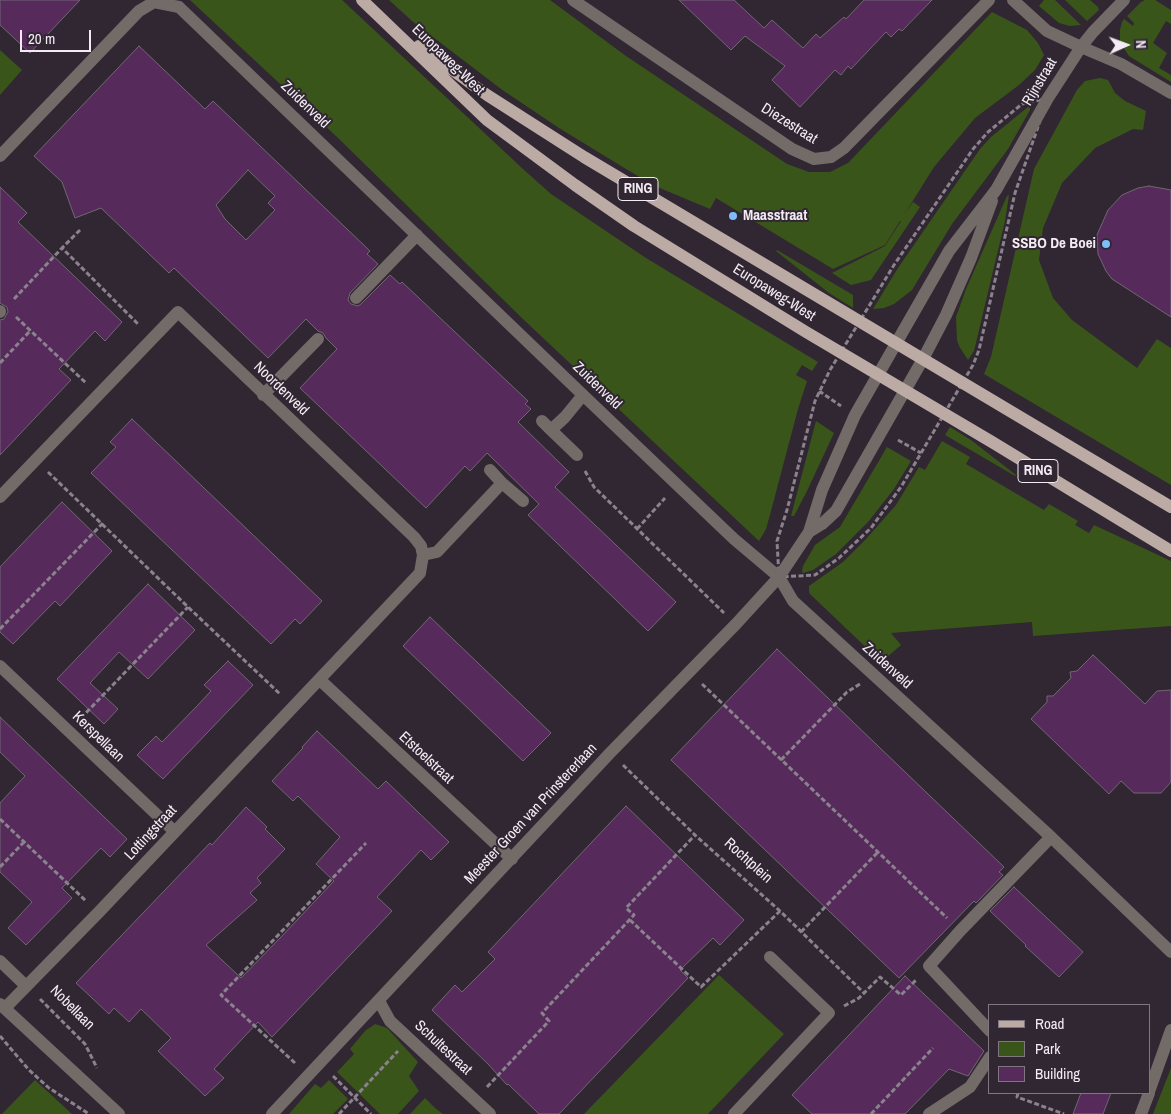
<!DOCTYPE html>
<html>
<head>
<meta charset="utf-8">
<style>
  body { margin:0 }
  #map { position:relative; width:1171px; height:1114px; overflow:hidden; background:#312733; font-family:"Archivo Narrow",sans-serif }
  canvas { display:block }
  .legend { position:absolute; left:988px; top:1004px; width:162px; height:90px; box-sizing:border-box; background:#312733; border:1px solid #7f7680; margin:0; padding:6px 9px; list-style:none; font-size:15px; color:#f3ecf4 }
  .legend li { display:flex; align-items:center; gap:10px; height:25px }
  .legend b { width:25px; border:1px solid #7f7680 }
  .north { position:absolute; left:1101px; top:20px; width:50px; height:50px; -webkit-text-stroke:4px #312733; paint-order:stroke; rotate:88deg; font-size:14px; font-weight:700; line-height:20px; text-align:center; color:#f3ecf4 }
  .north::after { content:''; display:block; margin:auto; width:18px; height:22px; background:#f3ecf4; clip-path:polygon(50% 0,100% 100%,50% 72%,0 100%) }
  .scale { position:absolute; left:20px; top:30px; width:71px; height:22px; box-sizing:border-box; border:2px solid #f3ecf4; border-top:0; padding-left:6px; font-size:15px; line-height:18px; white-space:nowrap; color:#f3ecf4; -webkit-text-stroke:4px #312733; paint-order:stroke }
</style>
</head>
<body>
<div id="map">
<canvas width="1171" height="1114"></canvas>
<ul class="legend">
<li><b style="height:6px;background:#bbaba4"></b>Road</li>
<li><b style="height:14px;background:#3a551a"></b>Park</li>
<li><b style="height:14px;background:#562b5c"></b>Building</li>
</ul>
<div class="north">N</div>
<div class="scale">20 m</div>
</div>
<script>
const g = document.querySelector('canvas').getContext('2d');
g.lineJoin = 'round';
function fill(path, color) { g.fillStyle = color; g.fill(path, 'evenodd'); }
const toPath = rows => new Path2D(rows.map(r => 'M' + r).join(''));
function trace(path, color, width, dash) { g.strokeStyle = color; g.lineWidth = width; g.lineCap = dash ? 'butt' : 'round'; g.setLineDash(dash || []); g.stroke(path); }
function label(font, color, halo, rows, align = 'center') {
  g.font = font + ' "Archivo Narrow",sans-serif'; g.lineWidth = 4; g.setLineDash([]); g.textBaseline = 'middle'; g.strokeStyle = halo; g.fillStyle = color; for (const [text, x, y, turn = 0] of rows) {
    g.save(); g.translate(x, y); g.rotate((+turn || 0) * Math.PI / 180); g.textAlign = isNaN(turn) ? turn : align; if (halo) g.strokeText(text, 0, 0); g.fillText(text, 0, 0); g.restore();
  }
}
fill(toPath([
  [190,0,342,0,523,169,551,194,646,258,818,362,812,371,802,365,796,375,807,381,798,409,771,511,766,529,759,541,524,320,337,137],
  [389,0,550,0,626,56,787,164,809,172,830,172,848,163,992,12,1027,30,1038,43,1044,55,1035,70,1019,85,975,118,934,167,904,215,913,202,920,207,871,280,851,285,832,273,885,246,901,221,900,221,885,245,833,269,716,198,710,209,655,186,626,169,559,128,501,89,412,21],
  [1044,0,1055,0,1081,25,1070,26,1059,23,1039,6],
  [1065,0,1090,0,1098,7,1099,10,1087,21],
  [1145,0,1155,0,1171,10,1171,24,1166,21,1153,43,1167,53,1159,68,1171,75,1171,82,1129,56,1120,42,1120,30,1122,22,1124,19,1133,26,1134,23,1127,16,1141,2],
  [0,50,22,70,0,95],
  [1100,78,1108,80,1115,93,1125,101,1146,111,1143,130,1133,129,1095,148,1062,183,1043,228,1039,260,1053,298,1072,320,1137,368,1157,339,1171,348,1171,485,984,374,991,357,1034,169,1077,90,1085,81],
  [1028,107,1030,108,1030,110,1008,149,952,224,912,290,894,304,884,308,873,309,898,268,980,149,991,137],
  [1009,195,1005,221,974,351,968,360,959,346,957,340,956,317,966,289,1007,196],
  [777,250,853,295,853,308,829,293,776,251],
  [816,421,834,433,807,491,794,516,791,516],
  [950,427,971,440,1016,475,1015,476,945,435],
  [942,441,970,457,966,464,1044,510,1049,504,1078,521,1075,525,1089,533,1094,525,1171,561,1171,626,1033,636,1032,622,891,633,901,645,886,658,874,655,810,594,809,592,809,586,843,562,866,539,896,505,919,467,925,470],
  [887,447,911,461,894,489,868,522,836,554,813,570,803,573,802,571,803,566,815,545,840,527],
  [719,975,784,1034,708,1114,584,1114],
  [375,1024,387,1028,418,1062,409,1076,419,1091,398,1114,380,1114,337,1072,354,1054,350,1049,365,1031],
  [1171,1068,1171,1114,1153,1114],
  [35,1080,72,1114,2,1114],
  [329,1080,348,1099,333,1114,289,1114,315,1084,321,1088],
  [425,1098,435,1108,443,1114,410,1114]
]), '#3a551a');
const building = toPath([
  [0,0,80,0,30,53,0,25,0,0],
  [679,0,734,0,764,28,772,20,803,48,816,34,820,38,844,17,846,19,864,0,932,0,902,31,899,29,891,37,886,32,851,69,848,66,841,75,835,70,800,107,772,80,785,66,745,36,731,50,679,0],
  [139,46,205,109,213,101,370,251,367,254,378,264,350,293,348,300,351,304,358,306,361,304,390,275,400,284,402,282,528,401,525,404,531,409,518,422,569,472,555,487,676,602,648,631,528,515,539,504,487,453,470,471,465,466,426,508,300,388,337,349,326,338,323,333,318,331,306,319,268,358,174,268,169,273,101,208,75,218,62,182,34,156,139,46],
  [248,170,275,196,268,203,275,210,246,240,225,219,216,205,248,170],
  [1149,186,1171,190,1171,317,1112,279,1106,271,1098,254,1097,235,1108,210,1122,195,1138,188,1149,186],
  [0,187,27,213,18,222,122,322,105,341,95,331,59,369,71,380,0,455,0,320,4,319,8,312,7,307,0,303,0,187],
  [132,419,322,601,300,624,295,619,271,644,91,473,116,447,110,442,132,419],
  [62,502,112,551,60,606,55,601,13,644,0,632,0,567,62,502],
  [148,584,195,630,148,679,119,652,90,683,118,709,104,724,57,679,148,584],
  [430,617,551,733,523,761,403,646,430,617],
  [777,649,1004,867,999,872,1003,875,976,903,974,901,899,978,671,760,777,649],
  [1093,655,1145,704,1157,691,1171,690,1171,782,1161,793,1134,793,1121,781,1109,794,1031,719,1047,702,1047,696,1053,696,1071,678,1070,672,1077,671,1093,655],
  [228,661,253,685,163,779,137,755,156,736,162,742,198,705,211,691,204,685,228,661],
  [0,717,127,839,110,857,101,848,62,888,72,898,26,945,8,928,32,902,0,872,0,803,25,776,0,752,0,717],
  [317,731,378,789,386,781,449,842,431,860,421,850,377,897,392,911,272,1037,258,1022,214,1069,224,1078,205,1096,158,1051,171,1038,141,1009,129,1022,114,1008,109,1014,76,983,210,843,212,845,246,807,267,827,265,829,285,849,257,878,261,883,250,893,257,900,206,945,241,978,281,937,334,881,316,864,340,837,298,796,293,801,272,781,303,748,302,747,317,731],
  [626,806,744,920,720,945,713,938,680,970,688,978,559,1114,539,1114,508,1084,507,1085,488,1064,432,1010,455,985,462,992,495,959,488,952,626,806],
  [1014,887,1083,952,1059,977,1025,946,1026,945,990,911,1014,887],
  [905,976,984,1051,968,1076,949,1069,905,1114,812,1114,792,1095,905,976],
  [1081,1093,1111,1093,1103,1114,1073,1114,1081,1093]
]);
fill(building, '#562b5c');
trace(building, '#726673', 1);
trace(toPath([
  [1048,98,1015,193,979,350,973,365,901,487,871,528,839,558,815,575,779,577,777,541,787,510,815,401,830,370,894,265,973,149,988,132,1022,104,1048,98],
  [80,230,62,248,139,325],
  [14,299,62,248],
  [16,317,86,383],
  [0,363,30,331],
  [819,391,841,406],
  [898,440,921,453],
  [585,471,594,487,724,613],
  [48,472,188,607,280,694],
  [637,529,665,498],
  [0,629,103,523],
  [702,684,947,918],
  [81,718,188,607],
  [781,760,847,692,860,684],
  [623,765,695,835,780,911,864,993],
  [0,819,86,901],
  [0,867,24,842],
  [630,920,701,987,780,911],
  [801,932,878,852],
  [40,999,85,1044,97,1068],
  [844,1006,859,998,880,977,901,995,917,979],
  [0,1036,29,1070,49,1088,89,1114],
  [295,1063,221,995,366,843],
  [333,1076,371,1114],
  [487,1087,549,1021,542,1013,634,915,626,908,695,835],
  [1018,1093,1017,1097,1064,1114],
  [339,1114,398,1051],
  [871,1114,933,1048]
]), '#8a828c', 3, [5, 2.5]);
trace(toPath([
  [573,0,792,149,814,159,831,157,844,148,989,0],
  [1013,0,1047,31,1081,47,1121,64,1171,93],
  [0,156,139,11,154,2,179,7,583,395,734,539,779,577,793,601,1051,837,1171,952],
  [356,298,417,235],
  [0,312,0,311],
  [263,395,318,339],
  [542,421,551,430],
  [577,455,551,430,565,417,583,395],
  [502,483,523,501],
  [0,497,178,312,414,537,421,546,423,555,420,573,98,913,5,1008],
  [809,532,822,524,836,511,923,359,946,315,971,258,992,201],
  [423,555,437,552,502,483,490,470],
  [0,666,174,831],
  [320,680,512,859],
  [0,961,26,986],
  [379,1001,390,1021,490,1114],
  [0,1004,119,1114],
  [990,1031,929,966,960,931,1051,837],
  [1150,1089,1171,1030],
  [272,1114,610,753,736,624,779,577,809,532,822,490,855,415,949,251,996,190,1048,98,1081,47,1093,32,1124,0],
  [734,1114,829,1013,770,957],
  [929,1114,970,1087,990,1057],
  [1141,1114,1149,1093]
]), '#736b68', 12);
trace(toPath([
  [362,0,487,120,575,185,634,226,806,332,992,442,1171,551],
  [419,46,487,95,584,157,1171,507]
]), '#bbaba4', 12);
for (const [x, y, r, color] of [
  [733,216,5,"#7fbdfa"],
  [1106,244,5,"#7fbdfa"]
]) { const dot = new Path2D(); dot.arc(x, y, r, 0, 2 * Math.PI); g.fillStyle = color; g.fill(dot); trace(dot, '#312733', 2); }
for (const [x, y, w] of [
  [638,189,40],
  [1038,471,40]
]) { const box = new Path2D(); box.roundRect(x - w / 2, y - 11.5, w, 23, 4); g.fillStyle = '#312733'; g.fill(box); trace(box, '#f3ecf4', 1); }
label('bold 14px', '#f3ecf4', null, [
  ["RING",638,189],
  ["RING",1038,471]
]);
label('15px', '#f3ecf4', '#312733', [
  ["Europaweg-West",448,60,44],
  ["Rijnstraat",1040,82,-59],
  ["Zuidenveld",305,105,44],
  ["Diezestraat",789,124,32],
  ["Europaweg-West",774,293,32],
  ["Zuidenveld",597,386,44],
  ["Noordenveld",281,389,44],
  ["Zuidenveld",887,666,42],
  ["Kerspellaan",98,737,44],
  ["Etstoelstraat",426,758,43],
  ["Meester Groen van Prinstererlaan",531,814,-47],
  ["Lottingstraat",151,833,-47],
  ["Rochtplein",748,861,42],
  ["Nobellaan",72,1008,45],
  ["Schultestraat",443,1048,43]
]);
label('bold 15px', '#f3ecf4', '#312733', [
  ["Maasstraat",743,216],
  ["SSBO De Boei",1096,244,"right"]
], 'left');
</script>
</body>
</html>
